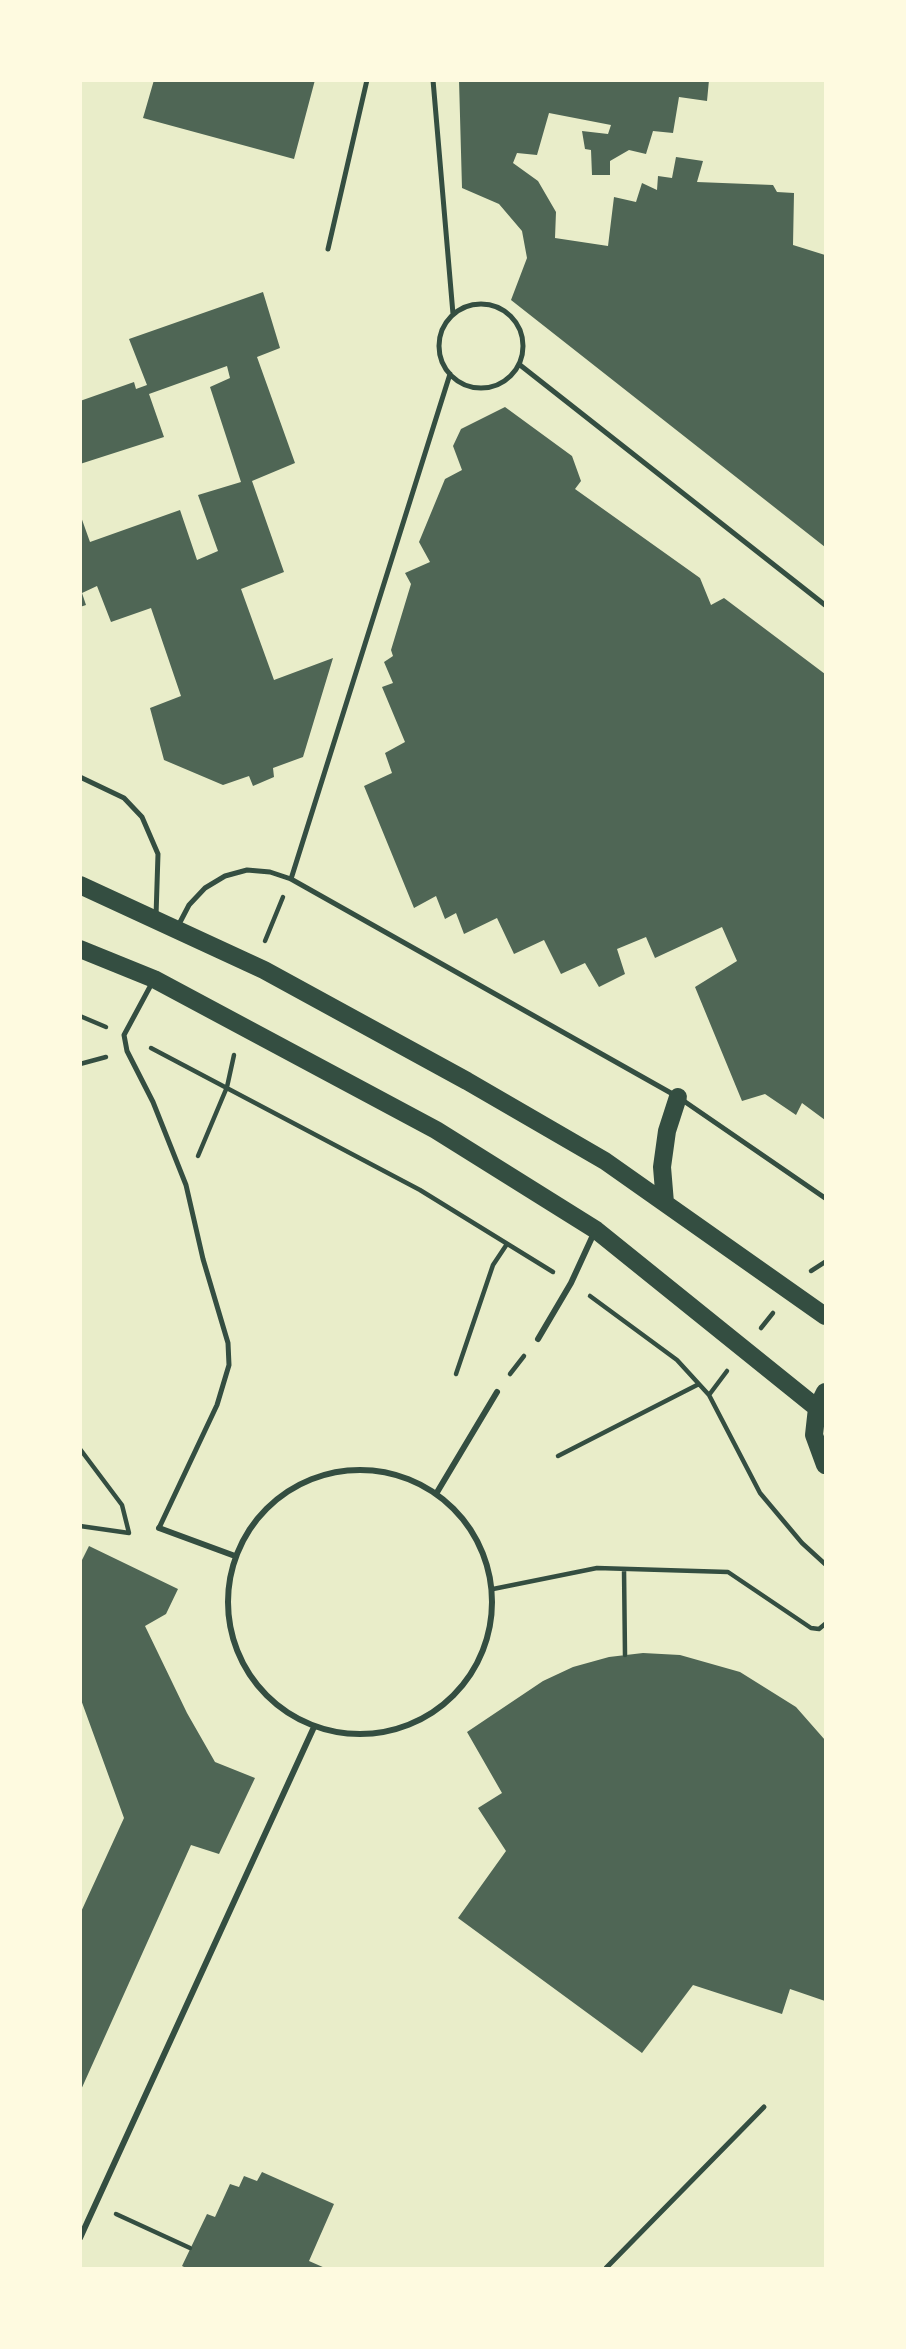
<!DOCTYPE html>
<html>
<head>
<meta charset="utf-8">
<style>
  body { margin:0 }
  #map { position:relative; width:906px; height:2349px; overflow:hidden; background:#e9edc9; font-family:Ubuntu,sans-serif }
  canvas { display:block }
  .frame { position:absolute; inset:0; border:82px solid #fefae0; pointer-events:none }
</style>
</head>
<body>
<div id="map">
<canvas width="906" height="2349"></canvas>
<div class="frame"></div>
</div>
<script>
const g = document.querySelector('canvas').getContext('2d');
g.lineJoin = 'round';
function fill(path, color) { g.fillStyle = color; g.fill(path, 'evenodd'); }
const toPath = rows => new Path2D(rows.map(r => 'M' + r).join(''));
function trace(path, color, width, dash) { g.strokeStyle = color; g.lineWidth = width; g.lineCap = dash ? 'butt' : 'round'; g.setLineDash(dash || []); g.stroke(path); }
fill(toPath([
  [154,80,315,80,294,159,143,118],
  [459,80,709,80,707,101,679,97,673,133,653,131,646,154,629,150,610,161,610,175,592,175,591,150,585,149,582,131,608,134,611,125,549,113,537,155,517,153,513,163,538,181,556,212,555,238,608,246,614,197,636,202,642,183,657,190,658,176,672,178,676,157,703,161,697,182,773,185,777,192,794,193,793,245,825,255,825,547,511,300,527,258,522,231,499,204,462,188],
  [263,292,280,348,257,357,295,463,252,481,284,572,241,589,274,680,333,658,303,757,273,768,274,777,253,786,249,776,223,785,164,760,150,708,181,696,151,608,111,622,97,586,82,593,86,605,80,607,80,514,90,542,180,510,197,560,218,551,198,495,241,482,210,387,230,378,227,366,149,394,164,437,80,464,80,401,134,382,136,389,147,385,129,339],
  [505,407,572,456,581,481,575,489,700,578,711,605,724,598,825,674,825,1120,802,1103,796,1115,765,1094,742,1101,695,987,737,961,722,927,655,958,646,937,617,949,625,974,599,987,585,963,561,974,544,940,514,954,497,918,464,934,456,913,445,919,436,896,414,908,364,786,392,773,385,753,405,742,382,687,393,683,384,662,393,656,391,650,411,584,405,573,430,562,419,542,445,479,462,470,453,446,461,429],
  [89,1546,178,1589,166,1614,145,1626,187,1713,215,1762,255,1778,219,1854,191,1845,80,2092,80,1914,124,1818,80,1697,80,1564],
  [643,1653,680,1655,740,1672,796,1707,825,1740,825,2001,790,1989,782,2014,693,1985,642,2053,458,1918,506,1851,478,1808,502,1793,467,1732,543,1681,573,1667,609,1657],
  [262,2172,334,2204,309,2261,325,2268,186,2268,182,2266,207,2214,215,2217,230,2184,239,2187,244,2176,257,2181]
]), '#4f6655');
trace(toPath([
  [265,941,283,897],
  [80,1016,106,1027],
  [151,1048,420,1190,553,1272],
  [80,1064,106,1057],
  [198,1156,227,1087,234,1055],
  [811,1271,825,1262],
  [590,1296,677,1360,709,1395],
  [761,1328,773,1313],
  [727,1371,709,1395,760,1493,802,1543,825,1564],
  [456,1374,493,1265,507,1244],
  [510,1374,524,1356],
  [80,1449,122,1505,129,1533,80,1526],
  [558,1456,699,1384],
  [624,1569,625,1655],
  [493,1589,597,1568,728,1572,811,1628,819,1629,825,1624],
  [116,2214,190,2248]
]), '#344e41', 4.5);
trace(toPath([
  [433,80,453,314],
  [328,249,367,80],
  '439 346a42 42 0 1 1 84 0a42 42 0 1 1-84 0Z',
  [520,365,825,605],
  [80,777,124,798,142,817,158,854,156,916],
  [291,879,450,374],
  [177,928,189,905,205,888,225,876,247,870,270,872,291,879,678,1097,825,1198],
  [152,983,124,1035,127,1051,153,1102,186,1185,203,1259,228,1343,229,1365,217,1405,159,1528],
  [606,2268,764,2107]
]), '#344e41', 5);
trace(toPath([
  [538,1339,571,1283,594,1233],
  '228 1602a132 132 0 1 1 264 0a132 132 0 1 1-264 0Z',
  [436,1494,497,1392],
  [159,1528,235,1556],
  [80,2238,314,1727]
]), '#344e41', 6);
trace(toPath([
  [80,885,264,970,467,1081,605,1161,825,1316],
  [80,949,154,979,436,1130,596,1230,817,1408],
  [665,1203,662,1167,667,1131,678,1097],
  [825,1392,817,1408,814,1435,825,1465]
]), '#344e41', 18);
</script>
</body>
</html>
